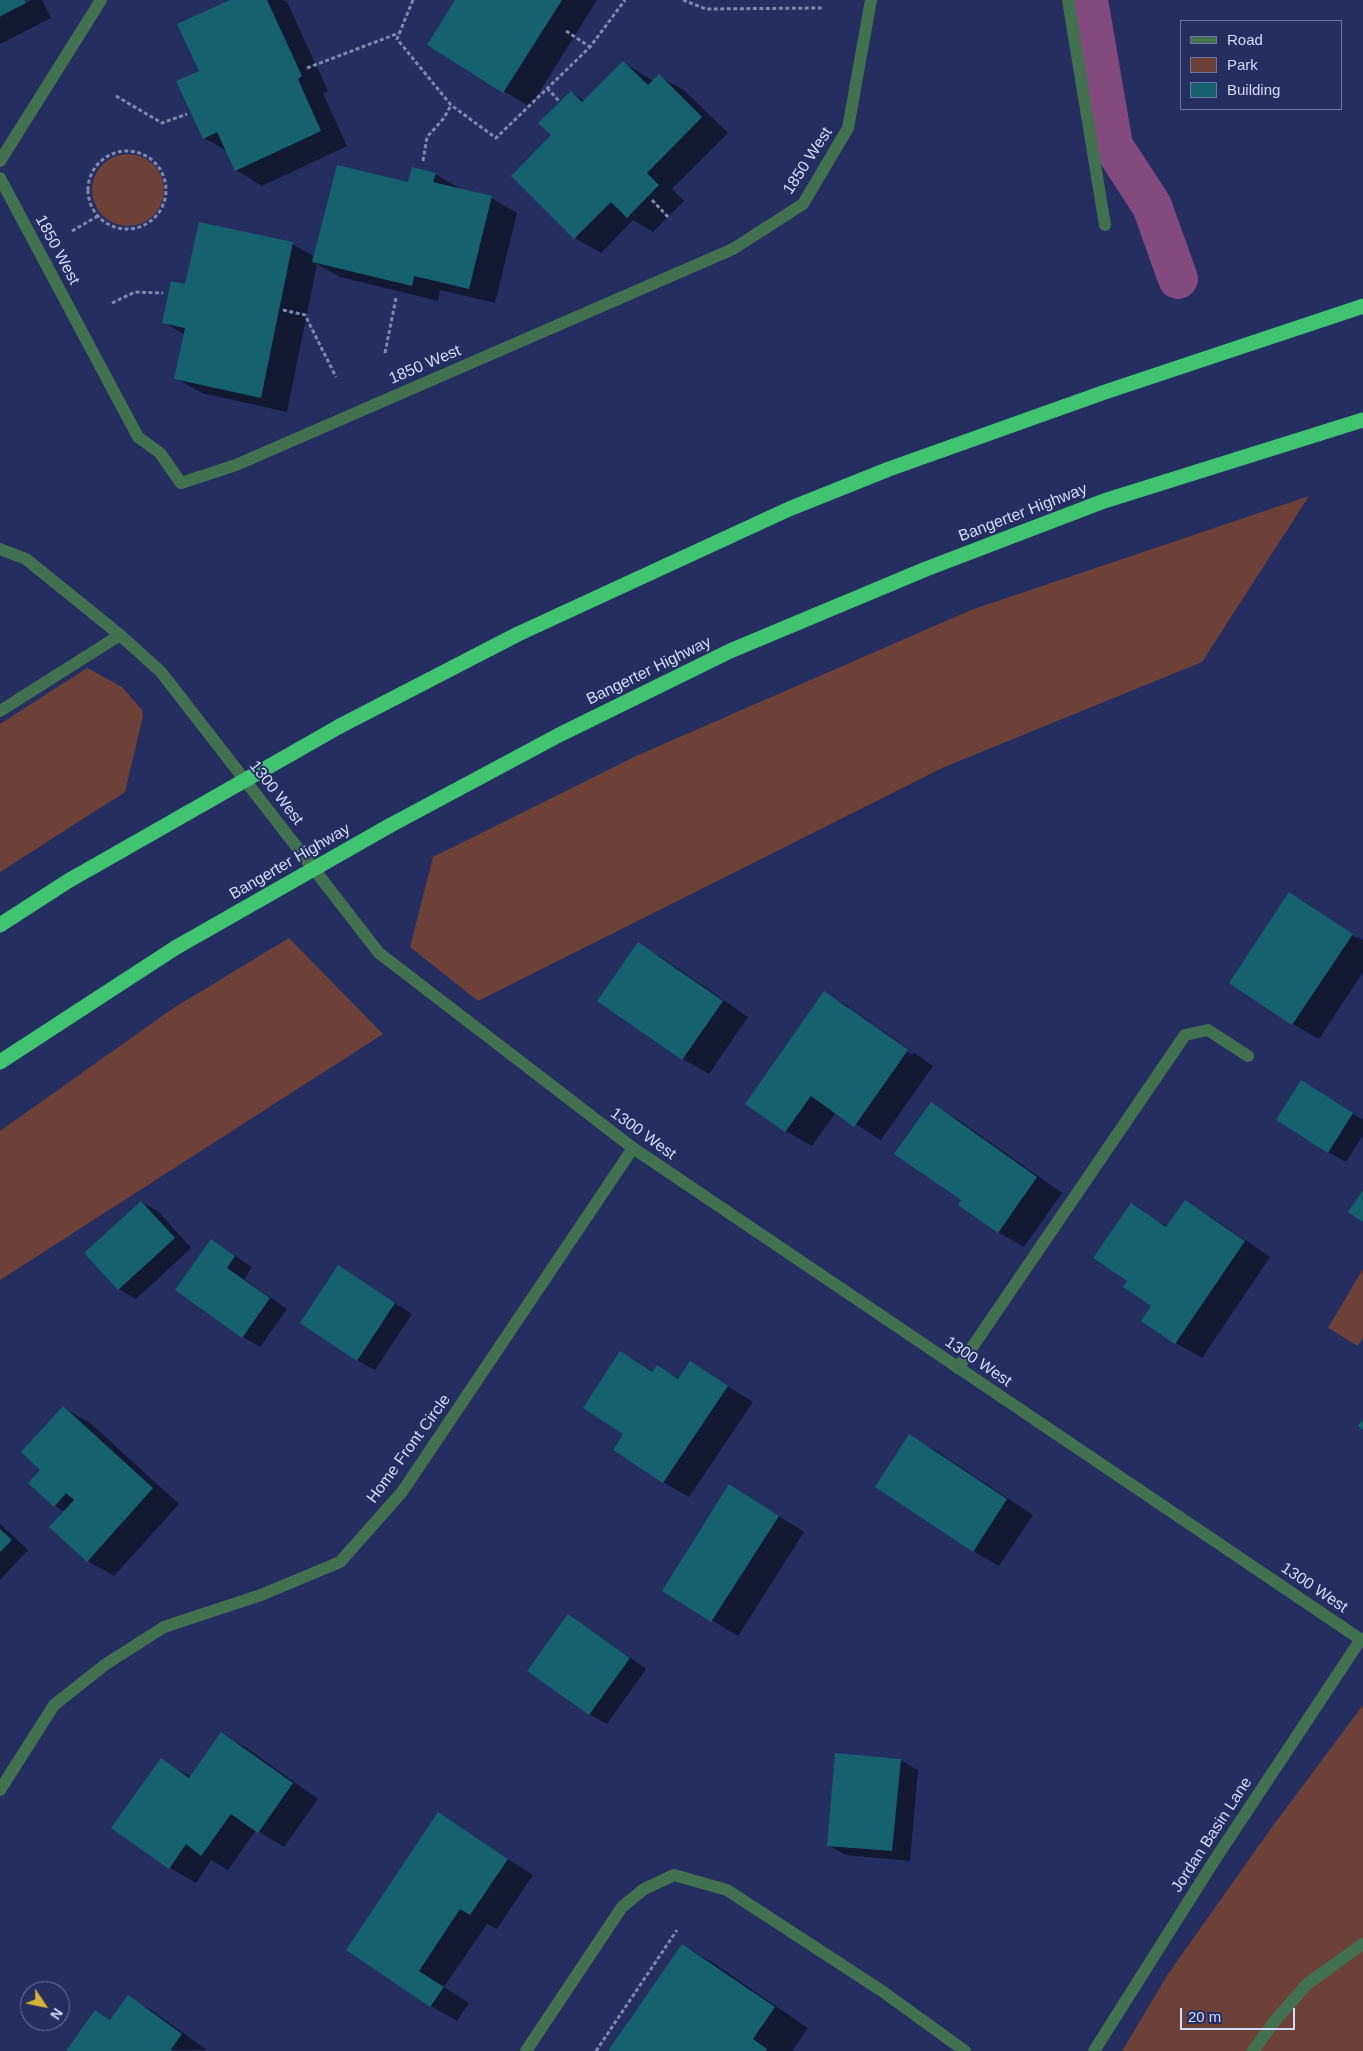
<!DOCTYPE html>
<html>
<head>
<meta charset="utf-8">
<style>
  body { margin:0 }
  #map { position:relative; width:1363px; height:2051px; overflow:hidden; background:#242e60; font-family:Arial,sans-serif }
  canvas { display:block }
  .legend { position:absolute; left:1180px; top:20px; width:162px; height:90px; box-sizing:border-box; background:#242e60; border:1px solid #6a749e; margin:0; padding:6px 9px; list-style:none; font-size:15px; color:#d2dcfc }
  .legend li { display:flex; align-items:center; gap:10px; height:25px }
  .legend b { width:25px; border:1px solid #6a749e }
  .north { position:absolute; left:20px; top:1981px; width:50px; height:50px; box-sizing:border-box; background:#242e60; border:1px solid #6a749e; border-radius:50%; rotate:124deg; font-size:14px; font-weight:700; line-height:20px; text-align:center; color:#d2dcfc }
  .north::after { content:''; display:block; margin:auto; width:18px; height:22px; background:#d8b434; clip-path:polygon(50% 0,100% 100%,50% 72%,0 100%) }
  .scale { position:absolute; left:1180px; top:2008px; width:115px; height:22px; box-sizing:border-box; border:2px solid #d2dcfc; border-top:0; padding-left:6px; font-size:15px; line-height:18px; white-space:nowrap; color:#d2dcfc; -webkit-text-stroke:4px #242e60; paint-order:stroke }
</style>
</head>
<body>
<div id="map">
<canvas width="1363" height="2051"></canvas>
<ul class="legend">
<li><b style="height:6px;background:#42714f"></b>Road</li>
<li><b style="height:14px;background:#6e4138"></b>Park</li>
<li><b style="height:14px;background:#16616e"></b>Building</li>
</ul>
<div class="north">N</div>
<div class="scale">20 m</div>
</div>
<script>
const g = document.querySelector('canvas').getContext('2d');
g.lineJoin = 'round';
function fill(path, color) { g.fillStyle = color; g.fill(path, 'evenodd'); }
const toPath = rows => new Path2D(rows.map(r => 'M' + r).join(''));
function trace(path, color, width, dash) { g.strokeStyle = color; g.lineWidth = width; g.lineCap = dash ? 'butt' : 'round'; g.setLineDash(dash || []); g.stroke(path); }
function label(font, color, halo, rows, align = 'center') {
  g.font = font + ' Arial,sans-serif'; g.lineWidth = 4; g.setLineDash([]); g.textBaseline = 'middle'; g.strokeStyle = halo; g.fillStyle = color; for (const [text, x, y, turn = 0] of rows) {
    g.save(); g.translate(x, y); g.rotate((+turn || 0) * Math.PI / 180); g.textAlign = isNaN(turn) ? turn : align; if (halo) g.strokeText(text, 0, 0); g.fillText(text, 0, 0); g.restore();
  }
}
fill(toPath([
  '92 190a36 36 0 1 1 72 0a36 36 0 1 1-72 0Z',
  [1309,496,1202,662,942,768,478,1001,410,947,433,857,636,756,971,610],
  [87,668,122,687,142,710,143,716,125,792,0,872,0,724],
  [289,938,383,1034,0,1280,0,1131,172,1009],
  [1363,1269,1363,1337,1358,1346,1328,1328],
  [1363,1705,1363,2051,1122,2051,1168,1974,1272,1827]
]), '#6e4138');
fill(toPath([
  [31,0,42,0,51,18,0,44,0,17],
  [233,0,283,0,287,2,328,91,323,94,347,146,262,186,236,170,227,151,204,138,200,71],
  [456,0,597,0,530,107,428,45],
  [624,63,653,81,659,76,685,91,728,133,672,189,684,201,653,232,633,220,601,253,575,238,553,135,571,92,585,101],
  [435,174,461,189,491,198,517,213,495,303,440,290,438,301,340,277,317,264,287,412,202,393,175,378,185,335,163,322,186,285,292,244,315,257,409,184],
  [1290,893,1314,908,1314,910,1357,938,1358,937,1363,940,1363,972,1319,1039,1293,1024],
  [638,944,664,959,748,1017,709,1074,683,1059,599,1000],
  [825,993,851,1008,933,1066,881,1140,836,1112,812,1146,786,1131,746,1103],
  [849,1007,914,1053,912,1055,849,1010],
  [1319,1092,1363,1120,1363,1135,1346,1162,1328,1152],
  [931,1104,957,1119,1062,1193,1024,1247,998,1232,963,1200],
  [142,1202,159,1212,191,1248,136,1299,119,1289],
  [1185,1202,1211,1217,1270,1257,1202,1358,1176,1343,1152,1306,1129,1280,1131,1205,1168,1227],
  [212,1241,252,1267,244,1279,287,1309,260,1347,243,1337],
  [338,1267,412,1314,375,1370,357,1360],
  [621,1353,653,1372,657,1366,679,1379,690,1363,753,1402,689,1497,663,1482,625,1434],
  [64,1408,90,1423,179,1504,114,1576,88,1561,65,1512,55,1506,42,1470],
  [910,1436,936,1451,1033,1515,999,1566,973,1551],
  [755,1501,804,1532,738,1636,664,1591],
  [0,1524,28,1550,0,1580],
  [568,1616,585,1626,646,1669,607,1724,589,1714],
  [222,1734,248,1749,318,1799,284,1847,256,1830,228,1870,211,1860,196,1883,170,1868,161,1760,191,1777],
  [900,1760,918,1770,910,1861,846,1855,828,1845],
  [438,1814,533,1875,497,1929,487,1924,444,1987,469,2003,457,2021,431,2006,347,1949],
  [683,1945,716,1965,808,2028,792,2051,610,2051],
  [128,1997,154,2012,207,2050,67,2051,96,2011,112,2021]
]), '#0007');
trace(toPath([
  [1088,0,1113,146,1152,206,1178,279]
]), '#844a7d', 40);
fill(toPath([
  [0,0,24,0,26,3,0,16],
  [230,0,267,0,302,76,298,79,321,131,235,171,217,132,203,139,176,81,199,71,177,24],
  [455,0,562,0,503,93,427,45],
  [623,61,648,85,659,74,702,117,647,173,659,185,627,218,611,202,574,239,511,176,551,135,538,123,571,91,582,102],
  [337,165,408,182,412,167,436,173,433,182,492,196,469,289,414,276,412,286,312,262],
  [199,222,293,242,261,398,174,379,185,328,162,323,171,281,185,284],
  [1289,892,1353,934,1292,1025,1229,983],
  [638,942,723,1001,682,1060,597,1001],
  [824,991,908,1050,854,1127,811,1096,785,1132,745,1104],
  [1301,1080,1353,1113,1328,1153,1276,1120],
  [931,1102,1037,1177,998,1233,958,1205,961,1200,894,1154],
  [1363,1190,1363,1222,1348,1212],
  [1185,1200,1245,1241,1175,1344,1141,1321,1151,1306,1123,1287,1127,1281,1093,1258,1131,1203,1166,1227],
  [141,1201,175,1238,118,1290,84,1253],
  [211,1239,235,1256,227,1268,270,1298,242,1338,175,1290],
  [338,1265,395,1303,357,1361,300,1323],
  [620,1351,652,1372,657,1365,678,1379,690,1361,728,1386,663,1483,613,1450,623,1434,583,1408],
  [63,1406,153,1488,87,1562,49,1527,74,1500,66,1493,54,1507,28,1483,40,1470,21,1452],
  [1363,1419,1363,1430,1358,1426],
  [909,1434,1007,1499,973,1552,875,1487],
  [729,1484,779,1516,711,1622,662,1591],
  [0,1529,12,1540,0,1552],
  [568,1614,630,1658,589,1715,527,1671],
  [221,1732,293,1783,258,1833,231,1814,201,1856,186,1844,169,1869,111,1828,161,1758,189,1778],
  [835,1753,901,1759,892,1851,827,1846],
  [438,1812,508,1859,470,1915,460,1909,419,1971,444,1987,430,2007,346,1950],
  [682,1944,775,2007,753,2039,767,2049,766,2051,608,2051],
  [128,1995,182,2034,171,2049,174,2051,66,2051,95,2010,110,2020]
]), '#16616e');
trace(toPath([
  [413,0,397,39,451,105,496,138,590,47,625,0],
  [683,0,706,9,822,8],
  [566,31,590,47],
  [307,68,399,33],
  [547,88,559,101],
  [116,96,162,123,187,114],
  '88 190a39 39 0 1 1 78 0a39 39 0 1 1-78 0Z',
  [423,161,427,137,444,118,451,105],
  [652,200,670,219],
  [72,231,98,216],
  [112,303,135,292,163,293],
  [283,310,305,315,336,377],
  [385,353,396,298],
  [596,2051,677,1930]
]), '#7e88b1', 3, [4, 2.5]);
trace(toPath([
  [1068,0,1105,225],
  [0,711,120,635],
  [958,1368,1185,1035,1208,1030,1248,1056],
  [526,2051,622,1907,644,1889,674,1875,727,1890,882,1991,965,2051],
  [1253,2051,1274,2022,1307,1984,1363,1944]
]), '#42714f', 12);
trace(toPath([
  [0,161,101,0],
  [0,178,138,437,160,453,181,483,236,465,733,249,803,204,848,128,871,0],
  [0,1790,54,1705,106,1664,164,1627,261,1595,340,1562,402,1492,633,1148],
  [1094,2051,1214,1861,1361,1639]
]), '#42714f', 12);
trace(toPath([
  [0,549,26,559,120,635,161,672,379,953,633,1148,1363,1641]
]), '#42714f', 12);
trace(toPath([
  [340,726,518,634,789,509,889,469,1105,392,1363,306],
  [389,826,559,735,730,651,926,569,1104,501,1363,420],
  [0,925,68,881,119,852],
  [0,1062,175,948]
]), '#40c471', 15);
trace(toPath([
  [119,852,340,726],
  [175,948,389,826]
]), '#40c471', 15);
label('16px', '#d2dcfc', '#242e60', [
  ["1850 West",808,161,-57],
  ["1850 West",57,250,62],
  ["1850 West",425,365,-23],
  ["Bangerter Highway",1023,513,-21],
  ["Bangerter Highway",649,671,-26],
  ["1300 West",276,793,52],
  ["Bangerter Highway",290,862,-30],
  ["1300 West",643,1134,36],
  ["1300 West",978,1362,34],
  ["Home Front Circle",409,1449,-54],
  ["1300 West",1314,1588,34],
  ["Jordan Basin Lane",1212,1835,-57]
]);
</script>
</body>
</html>
